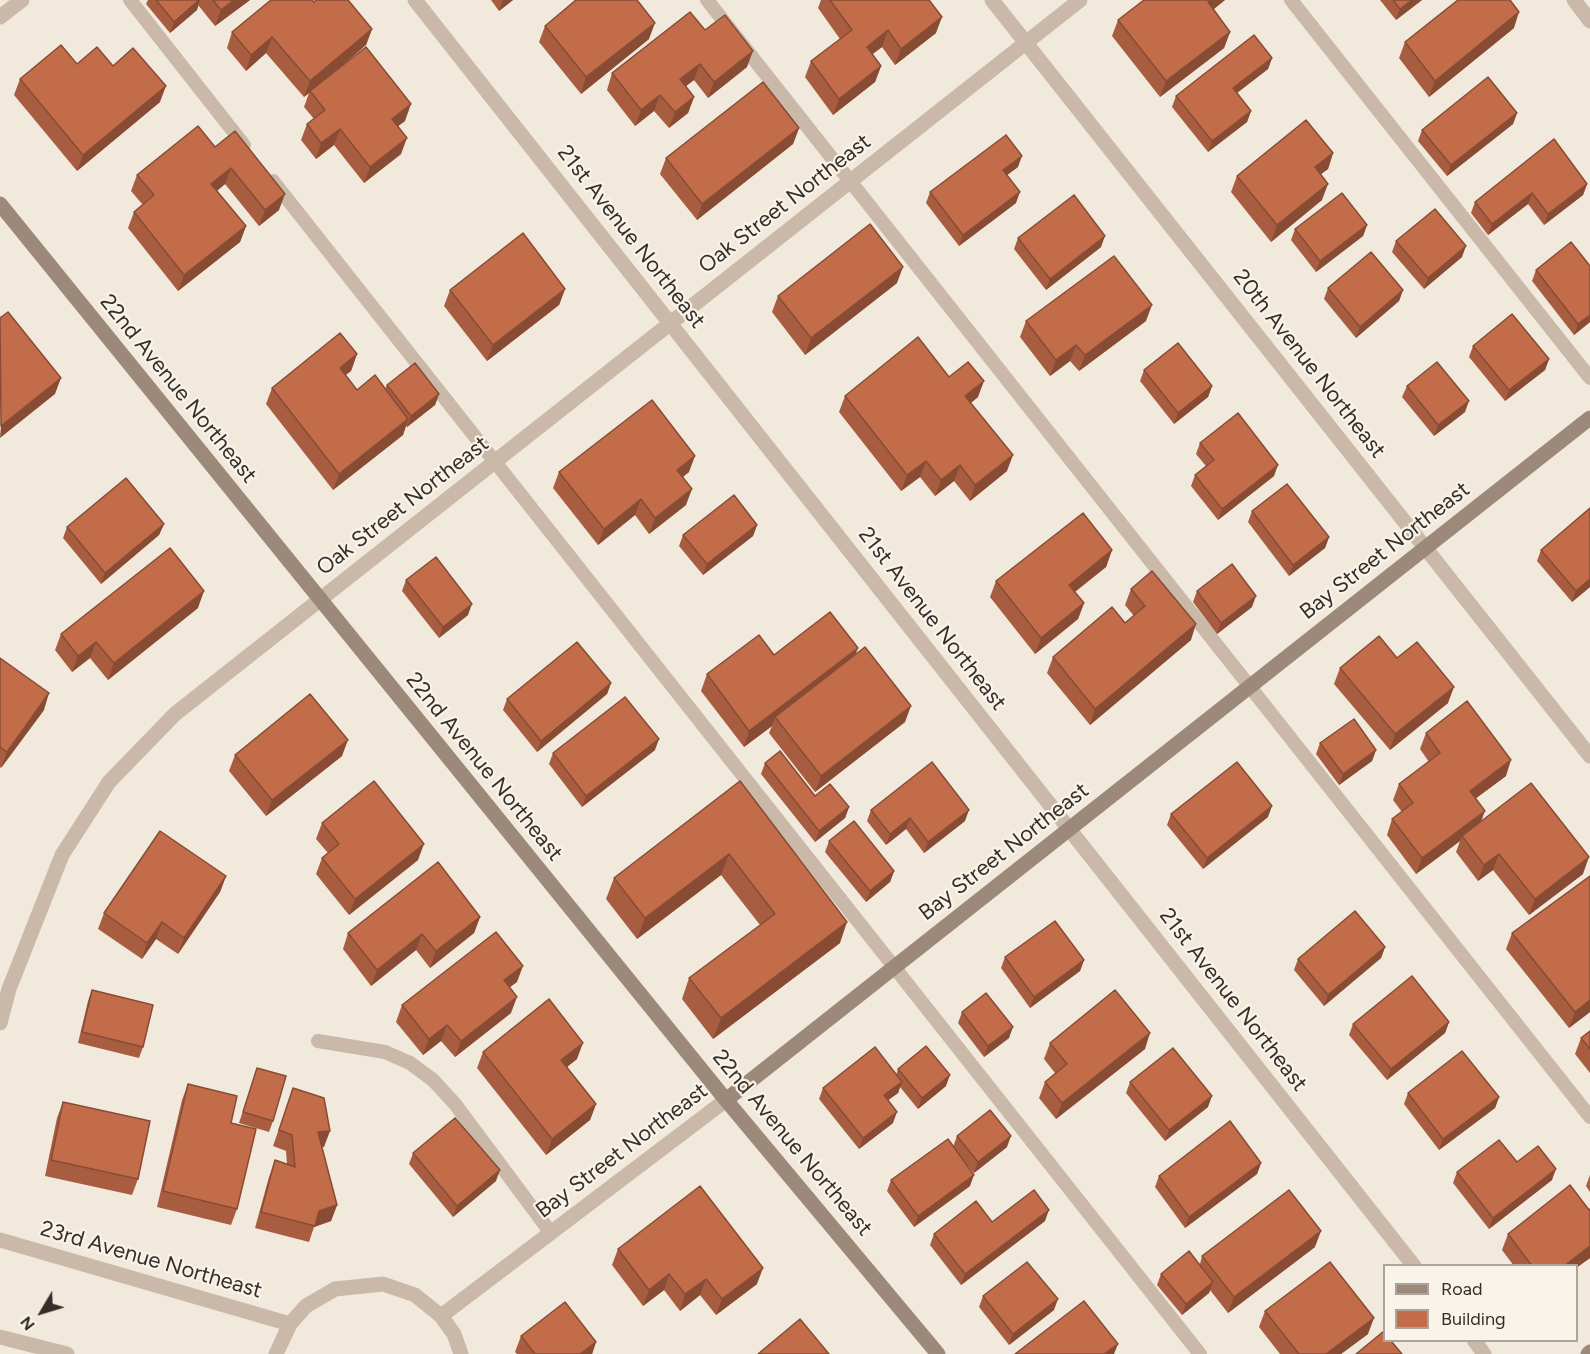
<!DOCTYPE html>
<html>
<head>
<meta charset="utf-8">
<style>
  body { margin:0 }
  #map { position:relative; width:1590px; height:1354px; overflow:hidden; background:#f2e9dd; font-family:Figtree,sans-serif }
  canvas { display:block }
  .legend { position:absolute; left:1383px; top:1264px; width:195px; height:78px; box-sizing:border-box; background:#f9f3e9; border:2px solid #aba49c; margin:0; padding:8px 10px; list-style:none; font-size:18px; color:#372e29 }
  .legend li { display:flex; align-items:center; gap:12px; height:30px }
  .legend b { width:30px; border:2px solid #aba49c }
  .north { position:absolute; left:12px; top:1282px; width:60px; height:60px; -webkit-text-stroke:4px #f9f3e9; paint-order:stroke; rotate:232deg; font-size:16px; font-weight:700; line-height:24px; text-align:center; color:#372e29 }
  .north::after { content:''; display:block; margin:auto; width:21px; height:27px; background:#372e29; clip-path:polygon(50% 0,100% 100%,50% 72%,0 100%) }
</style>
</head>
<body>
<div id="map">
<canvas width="1590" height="1354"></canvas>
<ul class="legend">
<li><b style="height:8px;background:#9d897a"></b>Road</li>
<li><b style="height:16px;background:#c36c4a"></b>Building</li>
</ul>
<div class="north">N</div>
</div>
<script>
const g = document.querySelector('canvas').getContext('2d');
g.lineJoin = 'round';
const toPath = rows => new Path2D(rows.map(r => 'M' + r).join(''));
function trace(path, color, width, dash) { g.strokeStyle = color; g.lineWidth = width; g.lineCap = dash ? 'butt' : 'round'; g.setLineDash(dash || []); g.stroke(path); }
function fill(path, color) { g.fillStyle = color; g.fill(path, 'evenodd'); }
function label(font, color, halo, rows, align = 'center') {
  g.font = font + ' Figtree,sans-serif'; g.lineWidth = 4.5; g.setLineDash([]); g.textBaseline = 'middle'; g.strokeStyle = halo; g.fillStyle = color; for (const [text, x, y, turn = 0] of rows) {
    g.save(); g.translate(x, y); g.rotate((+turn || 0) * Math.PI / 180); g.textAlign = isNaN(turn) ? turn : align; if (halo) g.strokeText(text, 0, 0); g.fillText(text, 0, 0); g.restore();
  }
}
trace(toPath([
  [130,0,244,145],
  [707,0,1590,1117],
  [1291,0,1590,378],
  [273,181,1200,1354],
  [318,1041,385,1052,410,1063,433,1080,455,1104,551,1233]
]), '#cab9a9', 14);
trace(toPath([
  [415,0,1414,1266],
  [992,0,1590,756],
  [1574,0,1590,21],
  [0,17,22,0],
  [0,1023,9,989,62,855,109,782,175,714,1080,0],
  [0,1240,290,1324],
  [441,1316,726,1100],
  [0,1337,67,1354],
  [1474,1340,1484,1354],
  [276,1354,290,1324,306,1306,335,1289,383,1284,415,1295,441,1316,454,1334,461,1354]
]), '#cab9a9', 15);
trace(toPath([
  [0,204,726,1100,938,1354],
  [726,1100,1590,418],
  [1588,1354,1590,1352]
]), '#9d897a', 15);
fill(toPath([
  [148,0,250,0,215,26,198,5,197,10,170,33,146,4],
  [491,0,513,0,499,11],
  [821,0,929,0,936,33,895,65,882,47,872,54,881,66,875,82,833,115,805,77,811,61,840,39,818,8],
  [1225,0,1214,9,1230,32,1224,48,1160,97,1112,36,1118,20],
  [1380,0,1422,0,1396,20],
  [314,2,372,29,366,45,339,68,405,121,398,126,401,154,364,183,334,145,316,159,301,140,307,124,314,119,304,107,309,93,304,97,266,53,246,71,227,48,232,32],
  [545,26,649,39,581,94,539,42],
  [1514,28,1429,97,1399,58,1405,42],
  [705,30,747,67,708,98,694,80,686,86,694,97,688,113,669,128,654,111,635,126,607,90,612,73],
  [1272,58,1268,69,1237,93,1251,111,1247,122,1208,152,1172,107,1176,96],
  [77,64,113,66,160,102,77,171,14,95,20,79],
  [1517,113,1513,124,1447,176,1418,141,1422,130],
  [799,128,793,144,697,220,660,174,666,158],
  [215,147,279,210,259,226,225,184,217,191,246,226,240,242,178,291,128,228,134,212,143,205,131,191,137,175],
  [1333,153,1328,169,1321,174,1322,200,1271,242,1231,192,1237,176],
  [1018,167,1007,175,1016,203,959,246,926,203,930,192],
  [1587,184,1583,195,1544,225,1528,204,1488,235,1471,213,1475,202],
  [1367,225,1363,236,1316,272,1291,240,1295,229],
  [1018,238,1101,247,1046,290,1014,249],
  [1396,241,1462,257,1424,289,1392,252],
  [1536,270,1590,322,1574,335,1532,281],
  [897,283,805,355,772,312,778,296],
  [1328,288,1403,290,1399,301,1356,338,1324,299],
  [565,289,559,305,487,361,444,306,450,290],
  [1026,321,1146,321,1079,371,1070,361,1050,376,1020,337],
  [1473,346,1549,359,1545,370,1505,401,1469,357],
  [357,354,351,371,345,375,357,390,385,389,387,385,439,394,435,405,407,427,406,426,403,435,333,490,266,404,272,388],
  [1144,370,1212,386,1208,397,1174,424,1140,381],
  [949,377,978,397,971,403,1007,471,970,501,954,481,935,496,920,477,901,491,839,412,845,396],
  [1407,386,1465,412,1434,436,1402,397],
  [1200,443,1274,476,1218,520,1191,486,1195,475,1206,466,1196,454],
  [559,472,689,472,683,477,686,505,649,534,635,515,598,545,553,488],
  [1252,511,1329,537,1325,548,1289,576,1248,522],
  [164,524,159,535,101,584,63,538,67,527],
  [757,525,753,536,703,575,679,546,683,535],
  [1112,550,1106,567,1075,592,1084,603,1078,619,1035,654,990,597,996,581],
  [1541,550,1590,587,1572,602,1537,561],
  [406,580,468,615,439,638,402,591],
  [1131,589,1191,640,1090,725,1047,673,1053,657,1125,623,1134,616,1125,605],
  [1197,591,1252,607,1217,634,1193,602],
  [198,608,108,680,90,658,72,672,55,650,61,634],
  [856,654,905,722,815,792,769,733,772,726,744,747,701,691,707,674,774,655],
  [0,658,44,710,1,768,0,767],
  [1397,658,1448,703,1390,750,1334,684,1340,668],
  [611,683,607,694,537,752,503,710,507,699],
  [1426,733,1506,776,1475,799,1481,821,1583,874,1529,915,1493,870,1478,881,1456,852,1460,841,1416,874,1387,835,1392,819,1402,812,1393,800,1399,784,1429,762,1420,749],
  [1320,743,1376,750,1372,761,1339,785,1316,754],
  [655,750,582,807,549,764,553,753],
  [235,755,342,756,266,816,229,771],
  [765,763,815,796,849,807,845,818,815,842,761,774],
  [740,781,840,943,713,1039,682,999,689,978,760,925,721,875,637,939,606,899,614,878],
  [871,810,965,821,924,853,906,829,886,845,867,821],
  [1171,814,1268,817,1203,869,1167,825],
  [322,823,418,860,349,915,316,874,322,858,328,853,316,839],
  [829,841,894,871,890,882,866,902,825,852],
  [226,876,220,892,178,954,156,939,142,959,98,929,104,913],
  [1590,876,1590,1012,1569,1028,1506,949,1512,933],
  [480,917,474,933,430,968,416,950,371,986,343,949,348,933],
  [1385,947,1381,958,1324,1006,1294,970,1298,959],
  [1005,957,1084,960,1080,971,1030,1008,1001,968],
  [517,982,509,987,511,1013,455,1057,441,1041,423,1055,396,1022,402,1005],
  [92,990,143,1047,139,1058,78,1043,88,1001],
  [962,1012,1009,1038,984,1057,958,1023],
  [1449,1022,1445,1033,1387,1080,1349,1035,1353,1024],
  [1590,1031,1590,1073,1575,1054,1581,1038],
  [1050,1043,1145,1049,1056,1119,1039,1098,1045,1082,1055,1073,1044,1059],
  [483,1052,577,1059,567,1067,596,1104,590,1120,546,1155,477,1068],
  [257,1068,273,1121,269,1132,239,1123],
  [898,1069,946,1086,918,1109,900,1087,898,1093,888,1100,893,1123,859,1149,819,1099,823,1088,896,1075],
  [1130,1082,1208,1107,1165,1141,1126,1093],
  [188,1084,231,1123,237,1209,231,1225,157,1207,182,1100],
  [293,1088,324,1147,322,1147,337,1205,331,1221,314,1227,309,1242,255,1228,269,1177,275,1160,287,1165,286,1151,273,1146],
  [1408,1093,1499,1097,1495,1108,1439,1150,1404,1104],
  [63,1102,138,1179,132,1195,45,1176,57,1118],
  [957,1136,1007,1147,974,1173,954,1149,970,1186,914,1227,887,1191,891,1180,953,1147],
  [413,1153,496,1181,453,1217,409,1164],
  [1517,1162,1552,1180,1489,1229,1453,1183,1457,1172],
  [1261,1163,1257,1174,1185,1228,1155,1187,1159,1176],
  [1590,1175,1590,1192,1586,1186],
  [1589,1210,1590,1258,1576,1268,1576,1266,1514,1266,1502,1250,1508,1234],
  [1045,1221,961,1285,930,1245,934,1234,992,1222],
  [1315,1247,1228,1313,1210,1290,1209,1293,1182,1315,1157,1285,1161,1274,1200,1264,1202,1256],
  [618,1249,757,1284,716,1315,700,1295,680,1311,664,1290,643,1306,612,1265],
  [983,1296,1054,1310,1009,1345,979,1307],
  [1265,1311,1368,1334,1341,1354,1280,1354,1259,1327],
  [521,1336,596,1342,592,1354,517,1354,515,1352]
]), '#a85d40');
fill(toPath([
  [199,0,200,0,197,10,170,33,174,22],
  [234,0,250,0,215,26,221,10],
  [503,0,513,0,499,11],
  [1211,0,1225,0,1202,18,1208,2],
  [1412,0,1422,0,1396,20,1400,9],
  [1519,12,1514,28,1429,97,1435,81],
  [942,17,936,33,895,65,901,49],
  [655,23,649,39,581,94,586,77],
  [372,29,366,45,311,92,310,91,309,93,304,97,310,81],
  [888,30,882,47,861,63,867,47],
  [1230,32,1224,48,1160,97,1166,81],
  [272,37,266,53,246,71,251,55],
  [753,51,747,67,708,98,714,82],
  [1272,58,1268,69,1229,99,1233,88],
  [700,64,694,80,674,95,680,79],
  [881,66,875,82,833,115,839,99],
  [166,86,160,102,77,171,83,155],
  [660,95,654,111,635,126,641,110],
  [694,97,688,113,669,128,675,112],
  [411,104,405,121,386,135,392,119],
  [1251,111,1247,122,1208,152,1212,141],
  [1517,113,1513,124,1447,176,1451,165],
  [799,128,793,144,697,220,702,204],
  [340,129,334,145,316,159,321,143],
  [407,138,401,154,364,183,370,167],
  [1333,153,1328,169,1309,183,1315,167],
  [1022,156,1018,167,999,181,1003,170],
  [231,168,225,184,205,200,211,184],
  [1328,184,1322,200,1271,242,1277,225],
  [1587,184,1583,195,1544,225,1548,214],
  [1020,192,1016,203,959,246,963,235],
  [1532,193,1528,204,1488,235,1492,224],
  [285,194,279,210,259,226,265,210],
  [1367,225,1363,236,1316,272,1320,261],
  [246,226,240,242,178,291,184,275],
  [1105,236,1101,247,1046,290,1050,279],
  [1466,246,1462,257,1424,289,1428,278],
  [903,267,897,283,805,355,811,338],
  [565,289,559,305,487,361,493,345],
  [1403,290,1399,301,1356,338,1360,327],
  [1152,305,1146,321,1079,371,1085,355],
  [1590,315,1590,322,1574,335,1578,324],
  [1076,345,1070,361,1050,376,1056,360],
  [357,354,351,371,334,384,340,368],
  [1549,359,1545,370,1505,401,1509,390],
  [61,378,55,394,0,438,1,426],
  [984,381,978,397,959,412,965,396],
  [1212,386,1208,397,1174,424,1178,413],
  [439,394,435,405,407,427,411,416],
  [1469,401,1465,412,1434,436,1438,425],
  [408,419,403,435,333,490,339,474],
  [1013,455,1007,471,970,501,975,485],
  [695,456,689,472,671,486,677,470],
  [926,461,920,477,901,491,907,475],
  [960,465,954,481,935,496,941,480],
  [1278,465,1274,476,1218,520,1222,509],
  [692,489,686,505,649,534,655,518],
  [641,499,635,515,598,545,604,529],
  [164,524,159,535,101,584,105,573],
  [757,525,753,536,703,575,707,564],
  [1329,537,1325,548,1289,576,1293,565],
  [1112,550,1106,567,1063,601,1069,585],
  [1590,579,1590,587,1572,602,1576,591],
  [204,591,198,608,108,680,114,663],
  [1256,596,1252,607,1217,634,1221,623],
  [1084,603,1078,619,1035,654,1041,638],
  [472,604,468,615,439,638,443,627],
  [1196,624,1191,640,1090,725,1095,709],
  [96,642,90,658,72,672,78,656],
  [858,648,852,664,775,717,772,726,744,747,749,731],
  [611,683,607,694,537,752,541,741],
  [1454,687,1448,703,1390,750,1395,734],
  [49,693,44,710,1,768,7,752],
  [911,706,905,722,815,792,821,776],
  [659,739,655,750,582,807,586,796],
  [348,740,342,756,266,816,272,800],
  [1376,750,1372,761,1339,785,1343,774],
  [1511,760,1506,776,1464,807,1470,791],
  [1272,806,1268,817,1203,869,1207,858],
  [849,807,845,818,815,842,819,831],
  [969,810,965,821,924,853,928,842],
  [1485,811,1479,827,1462,836,1460,841,1416,874,1422,858],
  [910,818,906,829,886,845,890,834],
  [424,844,418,860,349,915,355,899],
  [729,854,721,875,637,939,645,918],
  [1499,854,1493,870,1478,881,1484,865],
  [1589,857,1583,874,1529,915,1535,899],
  [894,871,890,882,866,902,870,891],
  [226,876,220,892,178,954,184,938],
  [480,917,474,933,430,968,436,951],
  [162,922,156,939,142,959,147,943],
  [847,922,840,943,713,1039,721,1018],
  [422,934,416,950,371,986,377,970],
  [1385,947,1381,958,1324,1006,1328,995],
  [1084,960,1080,971,1030,1008,1034,997],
  [523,966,517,982,498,996,504,980],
  [517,997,511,1013,455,1057,461,1041],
  [1590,1000,1590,1012,1569,1028,1575,1012],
  [1449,1022,1445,1033,1387,1080,1391,1069],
  [447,1025,441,1041,423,1055,429,1039],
  [1013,1027,1009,1038,984,1057,988,1046],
  [1150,1033,1145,1049,1056,1119,1062,1103],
  [583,1043,577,1059,555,1076,561,1060],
  [950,1075,946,1086,918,1109,922,1098],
  [902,1082,898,1093,880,1106,884,1095],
  [1212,1096,1208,1107,1165,1141,1169,1130],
  [1499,1097,1495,1108,1439,1150,1443,1139],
  [596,1104,590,1120,546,1155,552,1139],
  [897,1112,893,1123,859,1149,863,1138],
  [330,1131,324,1147,312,1148,318,1132],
  [1011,1136,1007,1147,974,1173,978,1162],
  [1261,1163,1257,1174,1185,1228,1189,1217],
  [1556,1169,1552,1180,1489,1229,1493,1218],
  [500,1170,496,1181,453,1217,457,1206],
  [974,1175,970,1186,914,1227,918,1216],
  [337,1205,331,1221,314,1227,319,1211],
  [1049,1210,1045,1221,961,1285,965,1274],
  [1321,1231,1315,1247,1228,1313,1234,1297],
  [1590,1246,1590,1258,1576,1268,1576,1266,1564,1266],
  [763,1268,757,1284,716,1315,722,1299],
  [669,1274,664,1290,643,1306,649,1290],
  [706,1279,700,1295,680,1311,685,1294],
  [1213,1282,1209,1293,1182,1315,1186,1304],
  [1058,1299,1054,1310,1009,1345,1013,1334],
  [1374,1318,1368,1334,1341,1354,1326,1354],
  [596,1342,592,1354,580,1354],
  [1118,1344,1114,1354,1104,1354]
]), '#884c34');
const building = toPath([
  [156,0,199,0,174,22,156,0],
  [213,0,234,0,221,10,213,0],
  [271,0,312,0,314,2,316,0,348,0,372,29,310,81,272,37,251,55,232,32,271,0],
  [576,0,637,0,655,23,586,77,545,26,576,0],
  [830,0,929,0,942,17,901,49,888,30,867,47,881,66,839,99,811,61,852,30,830,0],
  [1144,0,1211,0,1208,2,1230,32,1166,81,1118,20,1144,0],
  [1393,0,1412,0,1400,9,1393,0],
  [1458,0,1510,0,1519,12,1435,81,1405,42,1458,0],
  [690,12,705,30,725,15,753,51,714,82,700,64,680,79,694,97,675,112,660,95,641,110,612,73,690,12],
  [1254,35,1272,58,1233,88,1251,111,1212,141,1176,96,1254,35],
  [61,45,77,64,97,47,113,66,133,48,166,86,83,155,20,79,61,45],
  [366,47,411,104,392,119,407,138,370,167,340,129,321,143,307,124,325,110,310,91,366,47],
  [1488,77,1517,113,1451,165,1422,130,1488,77],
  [763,82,799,128,702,204,666,158,763,82],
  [1306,120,1333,153,1315,167,1328,184,1277,225,1237,176,1306,120],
  [198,126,215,147,235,131,285,194,265,210,231,168,211,184,246,226,184,275,134,212,154,195,137,175,198,126],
  [1006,135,1022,156,1003,170,1020,192,963,235,930,192,1006,135],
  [1554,139,1587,184,1548,214,1532,193,1492,224,1475,202,1554,139],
  [1342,193,1367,225,1320,261,1295,229,1342,193],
  [1074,195,1105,236,1050,279,1018,238,1074,195],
  [1435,209,1466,246,1428,278,1396,241,1435,209],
  [870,224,903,267,811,338,778,296,870,224],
  [523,233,565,289,493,345,450,290,523,233],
  [1571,242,1590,266,1590,315,1578,324,1536,270,1571,242],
  [1371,252,1403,290,1360,327,1328,288,1371,252],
  [1114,256,1152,305,1085,355,1076,345,1056,360,1026,321,1114,256],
  [8,312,61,378,1,426,0,318,8,312],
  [1512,314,1549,359,1509,390,1473,346,1512,314],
  [340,333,357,354,340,368,357,390,375,375,408,419,339,474,272,388,340,333],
  [918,337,949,377,968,362,984,381,965,396,1013,455,975,485,960,465,941,480,926,461,907,475,845,396,918,337],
  [1178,343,1212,386,1178,413,1144,370,1178,343],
  [1437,362,1469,401,1438,425,1407,386,1437,362],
  [415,363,439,394,411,416,387,385,415,363],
  [652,400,695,456,677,470,692,489,655,518,641,499,604,529,559,472,652,400],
  [1238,413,1278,465,1222,509,1195,475,1214,460,1200,443,1238,413],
  [126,478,164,524,105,573,67,527,126,478],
  [1287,484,1329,537,1293,565,1252,511,1287,484],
  [734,495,757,525,707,564,683,535,734,495],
  [1590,508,1590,579,1576,591,1541,550,1590,508],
  [1083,513,1112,550,1069,585,1084,603,1041,638,996,581,1083,513],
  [170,548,204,591,114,663,96,642,78,656,61,634,170,548],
  [436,557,472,604,443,627,406,580,436,557],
  [1232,564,1256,596,1221,623,1197,591,1232,564],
  [1152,571,1196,624,1095,709,1053,657,1112,607,1125,623,1145,606,1131,589,1152,571],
  [830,612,858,648,749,731,707,674,759,635,774,655,830,612],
  [1379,636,1397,658,1417,642,1454,687,1395,734,1340,668,1379,636],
  [577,642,611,683,541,741,507,699,577,642],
  [865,647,911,706,821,776,775,717,865,647],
  [0,658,49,693,7,752,0,747,0,658],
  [310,694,348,740,272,800,235,755,310,694],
  [625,697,659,739,586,796,553,753,625,697],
  [1467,701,1511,760,1470,791,1485,811,1422,858,1392,819,1413,803,1399,784,1440,753,1426,733,1467,701],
  [1354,719,1376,750,1343,774,1320,743,1354,719],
  [780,751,815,796,830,784,849,807,819,831,765,763,780,751],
  [932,762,969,810,928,842,910,818,890,834,871,810,932,762],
  [1237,762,1272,806,1207,858,1171,814,1237,762],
  [374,781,424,844,355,899,322,858,339,844,322,823,374,781],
  [740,781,847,922,721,1018,689,978,775,914,729,854,645,918,614,878,740,781],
  [1531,783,1589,857,1535,899,1499,854,1484,865,1462,836,1531,783],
  [854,821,894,871,870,891,829,841,854,821],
  [160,831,226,876,184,938,162,922,147,943,104,913,160,831],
  [438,862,480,917,436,951,422,934,377,970,348,933,438,862],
  [1590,876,1590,1000,1575,1012,1512,933,1590,876],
  [1355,911,1385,947,1328,995,1298,959,1355,911],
  [1055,921,1084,960,1034,997,1005,957,1055,921],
  [496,932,523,966,504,980,517,997,461,1041,447,1025,429,1039,402,1005,496,932],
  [1412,976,1449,1022,1391,1069,1353,1024,1412,976],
  [92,990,153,1005,143,1047,82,1032,92,990],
  [1115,990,1150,1033,1062,1103,1045,1082,1067,1064,1050,1043,1115,990],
  [986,993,1013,1027,988,1046,962,1012,986,993],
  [549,999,583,1043,561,1060,596,1104,552,1139,483,1052,549,999],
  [1590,1031,1590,1049,1581,1038,1590,1031],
  [926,1046,950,1075,922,1098,898,1069,926,1046],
  [875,1047,902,1082,884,1095,897,1112,863,1138,823,1088,875,1047],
  [1173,1048,1212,1096,1169,1130,1130,1082,1173,1048],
  [1462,1051,1499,1097,1443,1139,1408,1093,1462,1051],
  [257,1068,286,1076,273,1121,243,1112,257,1068],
  [188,1084,237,1096,231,1123,256,1129,237,1209,163,1191,188,1084],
  [293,1088,324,1098,330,1131,318,1132,337,1205,319,1211,315,1226,261,1212,275,1160,295,1167,292,1135,279,1130,293,1088],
  [63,1102,150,1121,138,1179,51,1160,63,1102],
  [990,1110,1011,1136,978,1162,957,1136,990,1110],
  [455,1118,500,1170,457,1206,413,1153,455,1118],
  [1230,1121,1261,1163,1189,1217,1159,1176,1230,1121],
  [948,1139,974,1175,918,1216,891,1180,948,1139],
  [1499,1140,1517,1162,1538,1146,1556,1169,1493,1218,1457,1172,1499,1140],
  [1570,1185,1589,1210,1590,1209,1590,1246,1564,1266,1532,1266,1508,1234,1570,1185],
  [700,1186,763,1268,722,1299,706,1279,685,1294,669,1274,649,1290,618,1249,700,1186],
  [1034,1190,1049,1210,965,1274,934,1234,976,1201,992,1222,1034,1190],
  [1289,1190,1321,1231,1234,1297,1202,1256,1289,1190],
  [1189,1251,1213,1282,1186,1304,1161,1274,1189,1251],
  [1027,1262,1058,1299,1013,1334,983,1296,1027,1262],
  [1330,1262,1374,1318,1326,1354,1299,1354,1265,1311,1330,1262],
  [1084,1301,1118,1344,1104,1354,1015,1354,1084,1301],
  [565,1302,596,1342,580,1354,535,1354,521,1336,565,1302],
  [800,1319,829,1354,758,1354,800,1319],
  [1384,1331,1384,1341,1391,1341,1402,1354,1356,1354,1384,1331]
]);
fill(building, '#c36c4a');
trace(building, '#884c34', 1.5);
label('22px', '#372e29', '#f9f3e9', [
  ["Oak Street Northeast",785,204,-38],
  ["21st Avenue Northeast",631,237,52],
  ["20th Avenue Northeast",1309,364,52],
  ["22nd Avenue Northeast",178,389,51],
  ["Oak Street Northeast",403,506,-38],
  ["Bay Street Northeast",1385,551,-38],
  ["21st Avenue Northeast",932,619,52],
  ["22nd Avenue Northeast",484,767,51],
  ["Bay Street Northeast",1004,852,-38],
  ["21st Avenue Northeast",1233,1000,52],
  ["22nd Avenue Northeast",792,1143,50],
  ["Bay Street Northeast",622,1151,-37],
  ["23rd Avenue Northeast",151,1260,16]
]);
</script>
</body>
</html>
